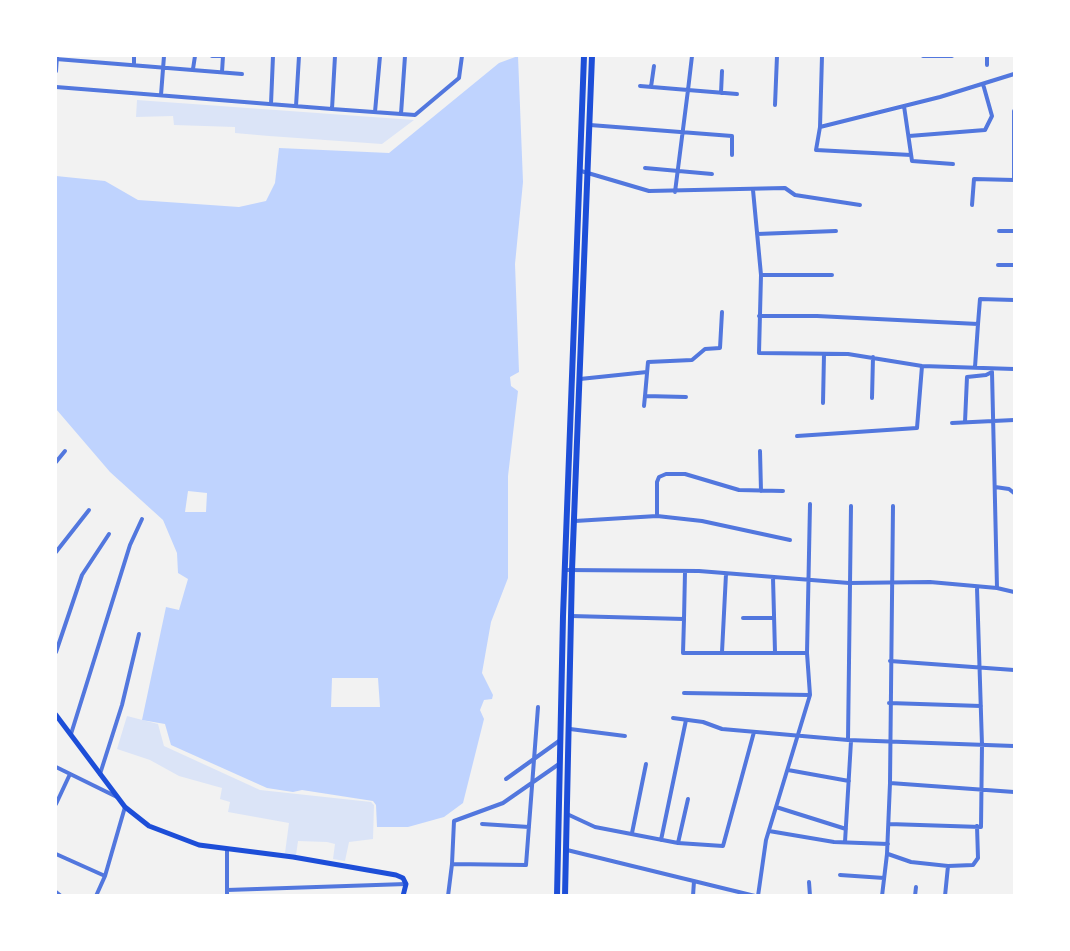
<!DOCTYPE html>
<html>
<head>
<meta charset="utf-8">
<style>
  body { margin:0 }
  #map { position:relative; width:1070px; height:951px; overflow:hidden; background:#f2f2f2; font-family:"Source Serif 4",serif }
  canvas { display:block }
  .frame { position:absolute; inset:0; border:57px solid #fff; pointer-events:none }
</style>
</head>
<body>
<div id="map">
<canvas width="1070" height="951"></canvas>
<div class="frame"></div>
</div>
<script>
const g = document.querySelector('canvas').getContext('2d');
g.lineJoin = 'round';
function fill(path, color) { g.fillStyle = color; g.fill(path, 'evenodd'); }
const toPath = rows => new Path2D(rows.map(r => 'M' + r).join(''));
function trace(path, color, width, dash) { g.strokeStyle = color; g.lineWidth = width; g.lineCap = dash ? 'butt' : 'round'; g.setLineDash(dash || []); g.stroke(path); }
fill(toPath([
  [137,100,414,120,382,144,269,136,235,133,235,127,174,125,173,116,136,117],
  [127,716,158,724,164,746,260,790,371,802,374,805,373,839,349,842,345,861,333,859,335,844,327,842,298,841,296,855,285,853,289,823,228,812,230,802,220,799,222,788,179,776,150,760,117,749]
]), '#dbe4f7');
fill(toPath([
  [518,56,523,182,515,264,519,372,510,377,511,386,518,391,508,476,508,578,491,622,482,673,493,695,492,699,484,700,480,710,484,719,463,803,444,817,408,827,377,827,376,805,373,801,302,790,293,792,267,788,171,745,165,724,142,720,166,607,179,610,188,579,178,573,177,553,163,520,110,472,56,409,56,176,105,181,138,200,239,207,266,201,275,183,279,148,389,153,499,63],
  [188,491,207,493,206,512,185,512],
  [332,678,378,678,380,707,331,707]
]), '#bfd3fe');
trace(toPath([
  [212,56,223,56],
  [822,56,820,127,940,97,1014,74],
  [923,56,952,56],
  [56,59,242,74],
  [134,63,134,56],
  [987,65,987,56],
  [193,69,195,56],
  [56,71,57,56],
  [222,72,223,56],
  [640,86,688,90,692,56],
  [56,87,332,109,335,56],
  [651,87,654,66],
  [721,93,722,71],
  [161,95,164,56],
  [271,104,273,56],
  [775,105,777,56],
  [296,106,299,56],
  [904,106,912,161,953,164],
  [332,109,415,115,459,78,462,56],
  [1014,111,1014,180],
  [375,112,380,56],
  [401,114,405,56],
  [590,125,732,136,732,155],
  [820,127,816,150,911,155],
  [909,136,985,130,992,116,983,84],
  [645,168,712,174],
  [581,171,649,191,785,188,795,195,860,205],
  [753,190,761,275,759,353,848,354,922,366,1014,369],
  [675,192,688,90,737,94],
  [972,205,974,179,1014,180],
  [999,231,1014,231],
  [757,234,836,231],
  [998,265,1014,265],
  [761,275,832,275],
  [759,316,817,316,978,324,980,299,1014,300],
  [975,367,978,324],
  [992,372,997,588],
  [580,379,647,372],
  [686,397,645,396,648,362,692,360,705,349,720,348,722,312],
  [872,398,873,357],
  [823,403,824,354],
  [644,406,645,396],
  [965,422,967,377,986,375,992,372],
  [952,423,1014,420],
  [797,436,917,428,922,366],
  [760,451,761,491],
  [56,462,65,451],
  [995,487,1009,489,1014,493],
  [657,516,702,521,790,540],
  [575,521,657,516,657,482,659,477,666,474,685,474,739,490,783,491],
  [56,552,89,510],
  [565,570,699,571,849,583,930,582,997,588,1014,592],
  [773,578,775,652],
  [571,616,684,619,685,572],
  [743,618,774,618],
  [684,619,683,653,807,653],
  [56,652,82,575,109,534],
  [722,652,726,574],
  [890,661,1014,670],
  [684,693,810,695],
  [889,703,981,706],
  [673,718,703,722,722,729,848,740,1014,746],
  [570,729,625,736],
  [71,734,130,545,142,519],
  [848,740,851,506],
  [56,767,117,797],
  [788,770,849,781],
  [100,774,122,705,139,634],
  [506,779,559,741],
  [890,783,1014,792],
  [56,804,70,774],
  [776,807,846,829],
  [567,814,595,827,678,843,723,846,754,732],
  [482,824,529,827],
  [889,824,981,827,982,745,977,588],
  [769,831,834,842,888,844],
  [632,833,646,764],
  [661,840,686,720],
  [845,842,851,741],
  [678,843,688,799],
  [567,850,755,896],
  [56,854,105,876],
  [888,854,911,862,948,866,973,865,978,858,977,826],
  [452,864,454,821,503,803,559,764],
  [840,875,884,878],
  [809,882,810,896],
  [227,890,406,884],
  [56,892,61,896],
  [96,896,105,876,125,807],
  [227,896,227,850],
  [448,896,452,864,526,865,538,707],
  [693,896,694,881],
  [758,896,766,840,810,695,807,653,810,504],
  [882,896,887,854,890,783,893,506],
  [915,896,916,887],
  [945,896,948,866]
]), '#5277de', 4);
trace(toPath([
  [56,715,125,807,149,826,199,845,293,857,396,875,403,878,406,884,403,896]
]), '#1d4ed8', 5);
trace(toPath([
  [557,896,563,616,584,56],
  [565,896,572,570,592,56]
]), '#1d4ed8', 6);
</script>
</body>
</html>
